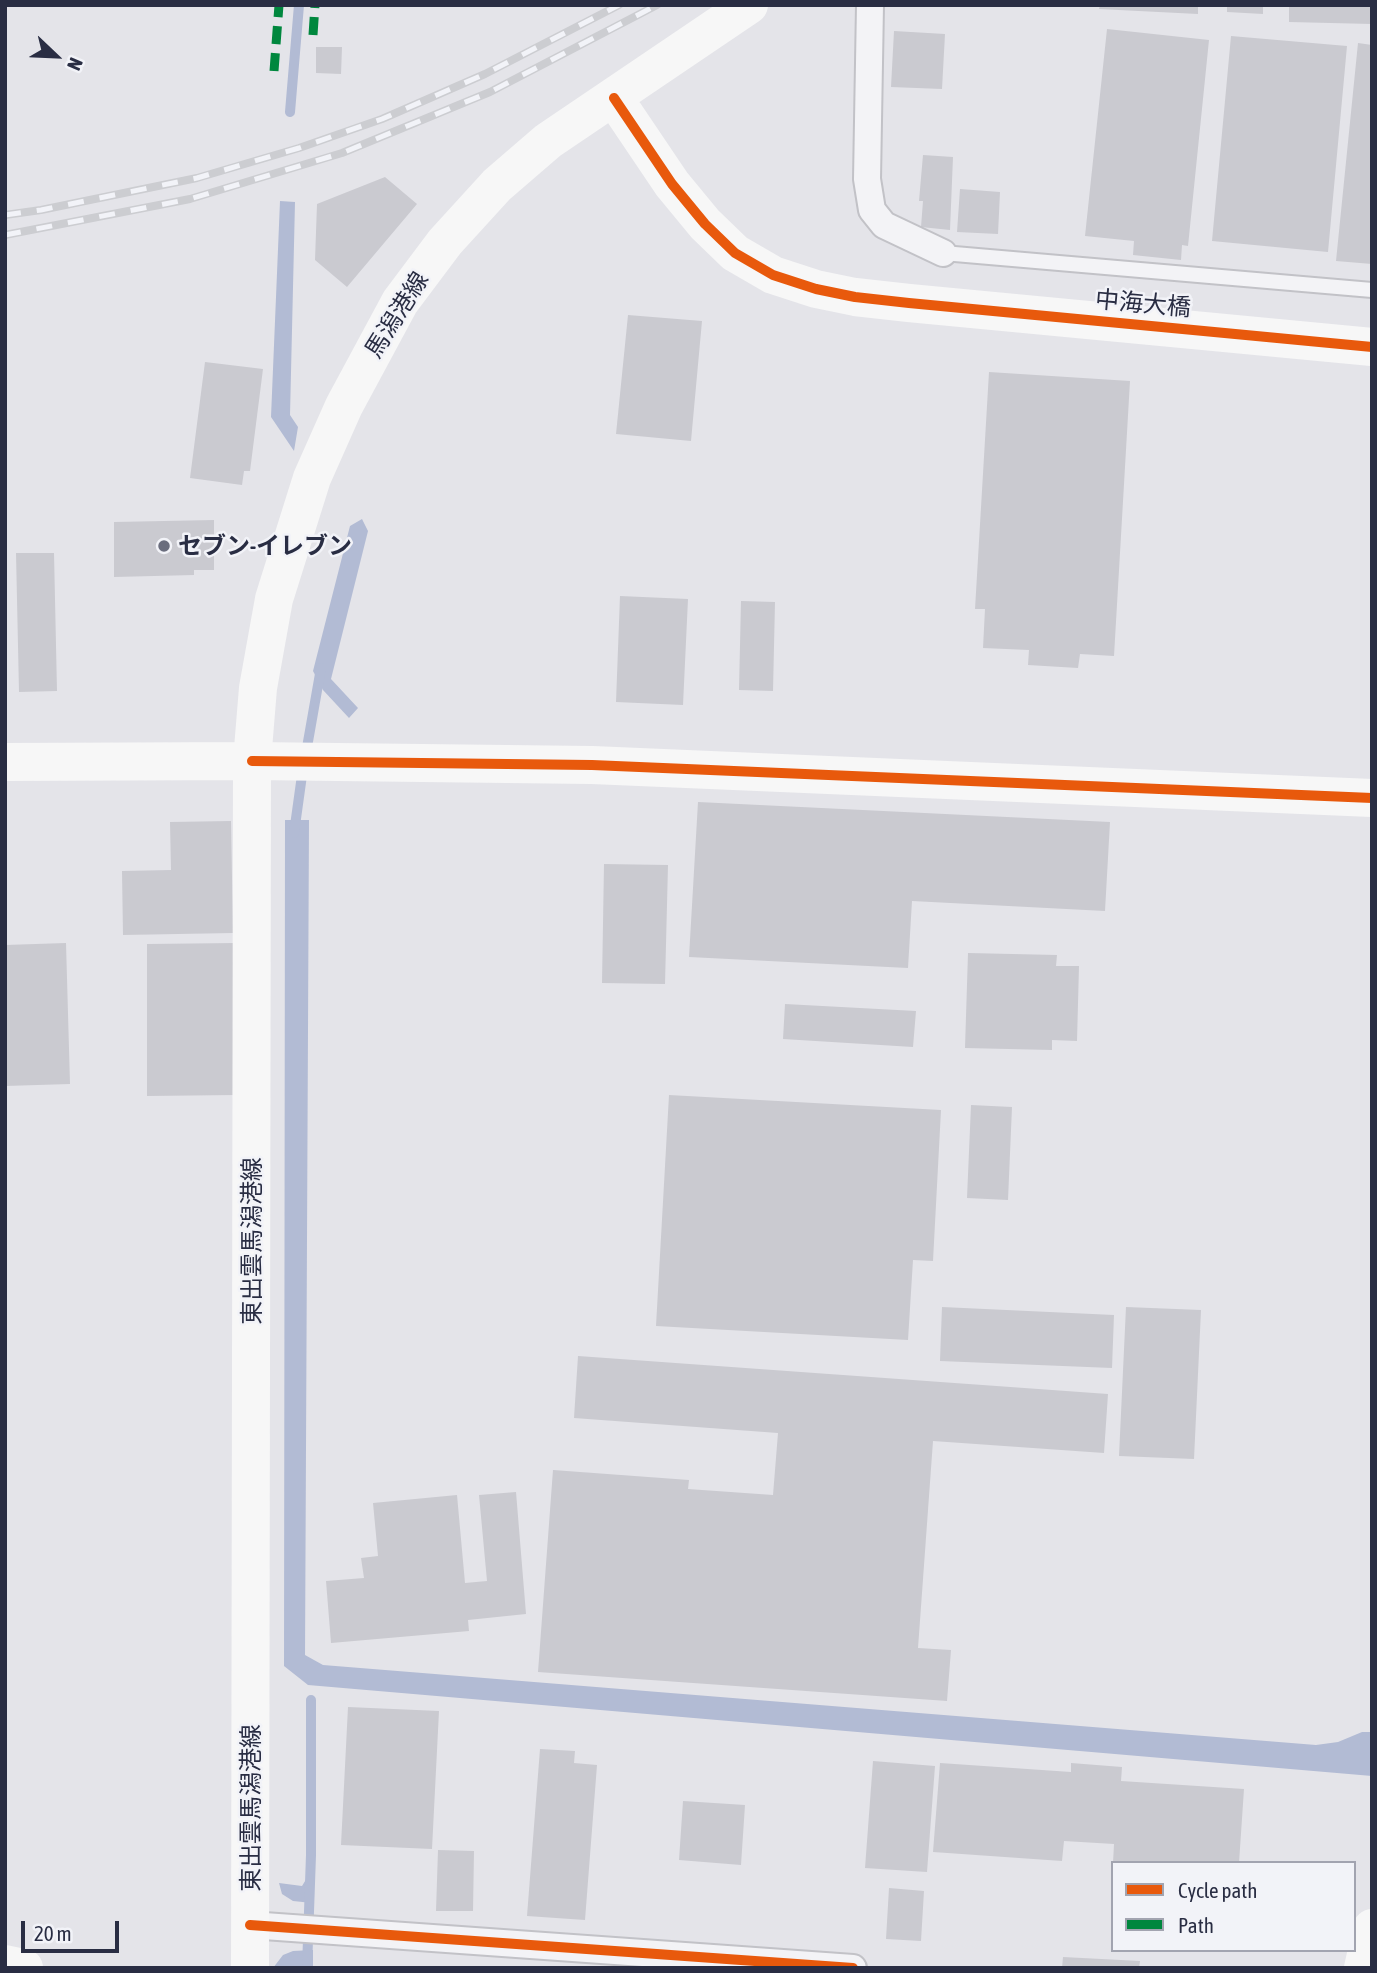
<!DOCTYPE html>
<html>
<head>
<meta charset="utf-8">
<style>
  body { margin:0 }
  #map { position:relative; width:1377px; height:1973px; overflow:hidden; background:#e4e4e9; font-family:"Asap Condensed",sans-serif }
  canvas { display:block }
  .frame { position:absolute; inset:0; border:7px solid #292d43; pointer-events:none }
  .legend { position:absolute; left:1111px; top:1861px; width:245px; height:91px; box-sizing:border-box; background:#f2f3f8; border:2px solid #a2a4b0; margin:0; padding:9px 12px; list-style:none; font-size:21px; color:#292d43 }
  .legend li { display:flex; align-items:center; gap:14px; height:35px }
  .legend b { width:35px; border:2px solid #a2a4b0 }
  .north { position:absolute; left:21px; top:21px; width:70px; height:70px; -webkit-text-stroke:5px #f2f3f8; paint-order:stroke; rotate:113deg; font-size:19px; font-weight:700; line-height:28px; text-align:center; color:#292d43 }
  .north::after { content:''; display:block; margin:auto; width:24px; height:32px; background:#292d43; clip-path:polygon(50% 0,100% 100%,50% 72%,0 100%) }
  .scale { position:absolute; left:21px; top:1921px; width:98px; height:32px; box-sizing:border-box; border:4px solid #292d43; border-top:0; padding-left:9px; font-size:21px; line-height:24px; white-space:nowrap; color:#292d43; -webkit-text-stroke:5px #f2f3f8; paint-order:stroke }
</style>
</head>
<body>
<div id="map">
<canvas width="1377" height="1973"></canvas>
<div class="frame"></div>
<ul class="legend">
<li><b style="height:9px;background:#e8590c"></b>Cycle path</li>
<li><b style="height:9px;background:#00873e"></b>Path</li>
</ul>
<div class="north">N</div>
<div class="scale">20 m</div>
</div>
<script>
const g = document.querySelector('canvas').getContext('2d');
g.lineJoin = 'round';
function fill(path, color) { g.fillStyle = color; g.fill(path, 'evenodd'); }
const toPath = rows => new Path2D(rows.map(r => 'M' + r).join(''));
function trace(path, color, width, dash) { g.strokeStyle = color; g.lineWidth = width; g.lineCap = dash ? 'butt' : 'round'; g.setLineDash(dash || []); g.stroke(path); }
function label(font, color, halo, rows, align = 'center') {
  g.font = font + ' "Asap Condensed","Noto Sans JP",sans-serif'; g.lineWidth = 5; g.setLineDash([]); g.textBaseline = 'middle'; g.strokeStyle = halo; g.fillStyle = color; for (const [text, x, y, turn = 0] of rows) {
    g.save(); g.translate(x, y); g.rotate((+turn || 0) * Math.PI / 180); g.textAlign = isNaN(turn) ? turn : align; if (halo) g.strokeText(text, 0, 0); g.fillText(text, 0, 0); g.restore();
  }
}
fill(toPath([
  [280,201,295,202,290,415,298,427,294,451,271,417],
  [362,519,368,531,331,679,358,708,349,718,323,690,313,671,350,526],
  [285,820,309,820,305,1655,323,1665,1316,1745,1338,1742,1362,1732,1372,1732,1372,1776,308,1685,284,1666],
  [313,1868,312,1903,293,1901,282,1894,279,1883,302,1886],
  [313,1950,313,1968,273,1968,283,1955,293,1951]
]), '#b2bbd4');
trace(toPath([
  [290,112,299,5],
  [306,753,321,668],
  [294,833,303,768],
  [307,1968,311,1855,311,1700]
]), '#b2bbd4', 10);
fill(toPath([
  [1100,5,1198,5,1198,14,1099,9],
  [1227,5,1263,5,1263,14,1227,12],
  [1289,5,1372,5,1372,24,1289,22],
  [1107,29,1209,40,1188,246,1182,245,1181,260,1133,255,1134,241,1085,236],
  [894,31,945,34,942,89,891,87],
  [1231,36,1347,46,1328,252,1212,241],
  [1358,43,1372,45,1372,264,1336,261],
  [316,47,342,47,341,74,316,73],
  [923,155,953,157,950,230,921,227,923,201,919,201],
  [385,177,417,204,347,287,315,260,317,204],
  [960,189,1000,192,998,234,957,232],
  [628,315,702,321,691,441,616,434],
  [205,362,263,369,250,471,244,471,242,485,190,478],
  [989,372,1130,381,1114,656,1080,654,1078,668,1028,665,1029,650,983,648,985,609,975,609],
  [214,520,214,570,194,570,194,575,114,577,114,522],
  [16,553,54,553,57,691,19,692],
  [620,596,688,599,683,705,616,702],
  [741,601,775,602,773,691,739,690],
  [698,802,1110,822,1105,911,912,901,908,968,689,957],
  [231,821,233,933,123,935,122,871,171,870,170,822],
  [604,864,668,865,665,984,602,983],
  [66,943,70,1084,5,1086,5,945],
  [236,943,236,1095,147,1096,147,944],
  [968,953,1057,955,1056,966,1079,966,1077,1041,1052,1040,1052,1050,965,1048],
  [785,1004,916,1011,913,1047,783,1039],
  [669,1095,941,1110,933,1261,913,1260,908,1340,656,1326],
  [971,1105,1012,1107,1008,1200,967,1198],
  [942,1307,1114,1315,1112,1368,940,1361],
  [1126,1307,1201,1310,1194,1459,1119,1456],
  [578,1356,1108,1394,1104,1453,933,1441,918,1648,951,1650,947,1701,538,1672,553,1470,689,1480,688,1489,773,1495,778,1433,574,1418],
  [516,1492,526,1614,468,1620,469,1631,331,1643,326,1581,364,1578,361,1558,378,1556,373,1503,457,1495,465,1583,487,1581,479,1495],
  [348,1707,439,1711,432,1849,341,1845],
  [540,1749,575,1751,574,1763,597,1765,585,1920,527,1916],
  [873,1761,935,1766,927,1872,865,1868],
  [940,1763,1071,1772,1071,1763,1122,1767,1121,1781,1244,1789,1239,1863,1113,1863,1114,1844,1064,1841,1062,1861,933,1852],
  [683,1801,745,1805,741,1865,679,1860],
  [438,1850,474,1851,473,1911,436,1911],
  [889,1888,924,1891,921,1941,886,1939],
  [1063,1957,1140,1961,1139,1968,1062,1968]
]), '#cacad0');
const lane = toPath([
  [943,253,1372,290]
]);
const street = toPath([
  [870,5,867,179,872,210,884,225,943,253],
  [250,1925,853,1968]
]);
trace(lane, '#c2c2c7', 18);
trace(street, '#c2c2c7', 30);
trace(lane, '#f3f3f6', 14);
trace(street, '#f3f3f6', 26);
trace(toPath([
  [614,98,672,184,705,224,735,253,773,275,816,289,855,297,909,303,1372,347],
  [5,762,252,761,592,765,1372,798],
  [5,1964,24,1968],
  [250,1968,252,761,258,688,274,599,312,478,344,406,400,302,445,242,497,185,548,141,749,5],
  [1363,1968,1372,1928]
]), '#f7f7f7', 38);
const rail = toPath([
  [5,215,41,210,197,178,299,148,382,119,485,74,619,5],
  [5,235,190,199,342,153,490,92,657,5]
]);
trace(rail, '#cccdd1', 8);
trace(rail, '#f2f3f8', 5, [16]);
trace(toPath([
  [313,35,315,5],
  [274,71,279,5]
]), '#00873e', 9, [18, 9]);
trace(toPath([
  [614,98,672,184,705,224,735,253,773,275,816,289,855,297,909,303,1372,347],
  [252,761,592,765,1372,798],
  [250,1925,853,1968]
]), '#e8590c', 10);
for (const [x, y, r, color] of [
  [164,546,7,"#6a6d7d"]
]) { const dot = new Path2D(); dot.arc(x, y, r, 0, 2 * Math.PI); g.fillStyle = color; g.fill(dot); trace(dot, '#f2f3f8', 2.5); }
label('24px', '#292d43', '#f2f3f8', [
  ["中海大橋",1143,304,5],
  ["馬潟港線",397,315,-58],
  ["東出雲馬潟港線",252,1241,-90],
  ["東出雲馬潟港線",251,1808,-90]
]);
label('bold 24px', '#292d43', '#f2f3f8', [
  ["セブン-イレブン",178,546]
], 'left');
</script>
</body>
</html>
